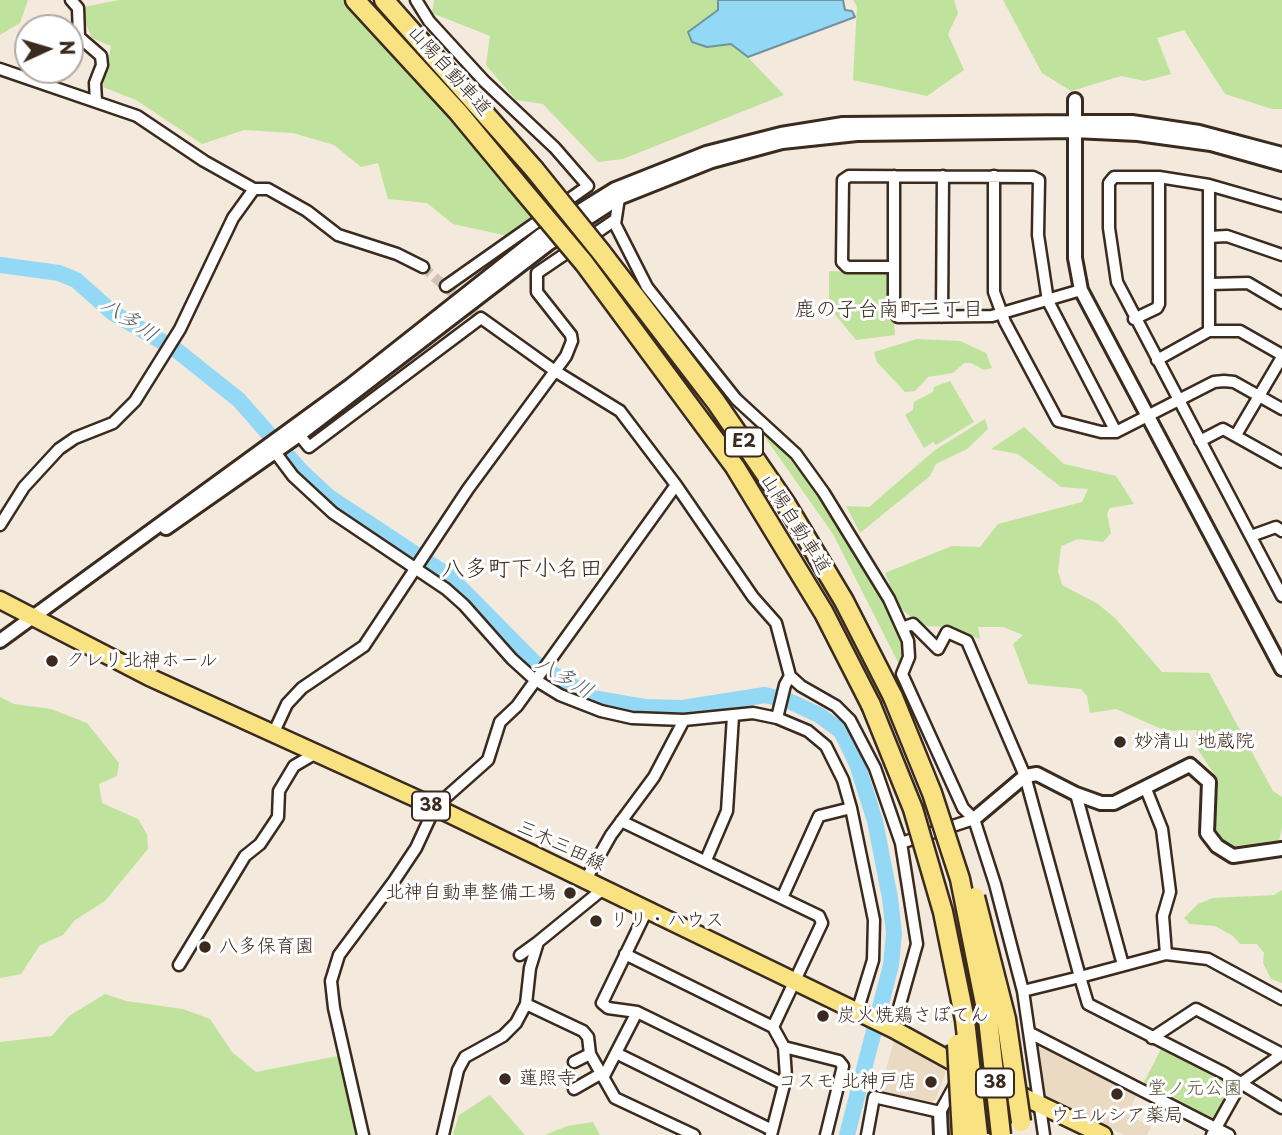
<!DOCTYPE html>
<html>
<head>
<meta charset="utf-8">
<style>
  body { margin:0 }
  #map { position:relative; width:1282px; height:1135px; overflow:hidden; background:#f3e9dc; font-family:"Playpen Sans",sans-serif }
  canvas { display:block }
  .north { position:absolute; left:14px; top:14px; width:70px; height:70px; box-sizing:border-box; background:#fff; border:2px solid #b1aaa5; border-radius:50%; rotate:86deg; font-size:19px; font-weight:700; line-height:28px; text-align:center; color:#3b2a1e }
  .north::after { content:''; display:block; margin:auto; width:24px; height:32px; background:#3b2a1e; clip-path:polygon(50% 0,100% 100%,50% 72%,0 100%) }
</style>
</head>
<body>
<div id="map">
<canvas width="1282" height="1135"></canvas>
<div class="north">N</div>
</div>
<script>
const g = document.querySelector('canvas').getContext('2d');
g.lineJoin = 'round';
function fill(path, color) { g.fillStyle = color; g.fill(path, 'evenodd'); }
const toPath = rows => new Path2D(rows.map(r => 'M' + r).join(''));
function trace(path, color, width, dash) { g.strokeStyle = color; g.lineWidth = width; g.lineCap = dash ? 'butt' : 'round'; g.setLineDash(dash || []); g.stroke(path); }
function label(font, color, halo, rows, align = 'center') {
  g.font = font + ' "Playpen Sans","Klee One",sans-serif'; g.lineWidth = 6; g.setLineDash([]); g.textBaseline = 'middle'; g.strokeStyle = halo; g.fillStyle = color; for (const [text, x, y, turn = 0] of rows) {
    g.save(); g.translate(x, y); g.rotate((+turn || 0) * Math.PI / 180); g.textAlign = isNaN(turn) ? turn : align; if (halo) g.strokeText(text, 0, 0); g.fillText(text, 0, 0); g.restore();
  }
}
fill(toPath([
  [894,1041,944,1066,946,1072,935,1100,931,1102,880,1091],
  [1041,1043,1138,1092,1127,1114,1151,1127,1147,1135,1124,1135,1044,1095,1036,1046]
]), '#eadac3');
fill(toPath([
  [0,0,28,0,20,23,0,35],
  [119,0,342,0,389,44,532,215,508,236,453,224,427,203,388,199,378,163,361,167,334,145,293,133,244,130,202,144,136,100,103,87,111,46,92,38,84,19,83,7],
  [434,0,718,0,718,10,688,32,707,47,731,44,739,48,784,95,623,159,598,162,543,104,516,100,486,65,490,36,432,13],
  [853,0,954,0,958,13,948,34,964,70,927,96,853,80,857,6],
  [1003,0,1282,0,1282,109,1272,109,1225,94,1184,30,1157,38,1171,74,1145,81,1121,76,1071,91,1042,73],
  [829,271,890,273,890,321,894,322,895,335,856,340,829,307],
  [917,339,960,341,986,353,992,368,984,370,971,363,964,363,953,373,928,377,915,391,905,392,877,362,874,352],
  [950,381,974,422,936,445,933,442,924,448,905,415,913,410,914,402,933,392,934,387],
  [743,406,799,461,856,546,904,648,899,664,833,534],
  [985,419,988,429,967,449,936,464,930,476,860,533,846,506,869,507,935,450],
  [1024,427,1064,464,1116,476,1134,504,1110,508,1107,514,1111,533,1103,542,1078,539,1061,546,1058,571,1062,585,1098,604,1115,618,1162,672,1209,673,1273,791,1282,797,1282,827,1279,841,1273,846,1231,848,1214,835,1212,827,1218,791,1214,774,1195,745,1197,730,1166,731,1116,709,1090,713,1087,696,1081,689,1028,684,1013,644,1023,635,1003,627,978,627,980,639,948,627,922,626,899,607,885,573,952,546,980,547,998,524,1082,502,1088,489,1061,487,1018,454,991,449],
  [0,697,14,704,51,709,87,723,119,763,117,776,99,784,102,803,138,819,147,834,148,849,105,901,75,920,63,935,40,945,21,974,0,978],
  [1282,890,1282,983,1271,979,1263,963,1264,953,1257,944,1240,944,1233,936,1215,926,1190,924,1184,918,1198,904,1213,898,1274,895],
  [105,994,126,1001,183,1009,210,1019,232,1052,256,1072,338,1056,360,1135,0,1135,0,1042,52,1036,69,1016],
  [1162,1047,1232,1084,1233,1089,1216,1121,1211,1122,1142,1086],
  [490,1095,525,1135,453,1135,459,1115],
  [593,1122,600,1135,545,1135,567,1126]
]), '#bfe39d');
const water = toPath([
  [718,0,843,0,845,10,852,11,855,17,748,57,731,44,707,47,692,42,688,32,718,10,718,0]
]);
fill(water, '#93d9f5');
trace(water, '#70939f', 2);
trace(toPath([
  [0,265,59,273,76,280,113,313,175,349,239,400,303,473,329,497,450,577,535,663,592,698,645,707,682,708,765,695,789,701,819,715,841,731,857,764,875,821,890,898,894,933,891,965,847,1135]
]), '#93d9f5', 16);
trace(toPath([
  [423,267,481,318]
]), '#cec3b6', 10, [10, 5]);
const minor = toPath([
  [71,0,78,8,79,37,101,56,102,65,95,83,96,101],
  [416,0,429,21,484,81,555,148,588,186,446,286],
  [0,69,137,116,204,161,254,189,268,189,307,211,338,235,397,254,423,267],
  [894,176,894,313,898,317,992,316,1081,290],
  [994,176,994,292,1005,322,1058,421,1101,432,1116,432,1214,382,1224,381,1234,382,1282,409],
  [1209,185,1209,331],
  [619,198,615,224,647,287,736,399,796,454,824,493,889,599,908,641,909,657,902,674,963,808,974,819,995,884,1023,991,1044,1135],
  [1282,206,1209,185,1159,177,1114,177,1109,183,1109,228,1117,282,1282,596],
  [1209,237,1227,236,1282,255],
  [893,267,847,267,842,262,843,180,849,176,1033,177,1039,180,1038,235,1048,301,1116,432],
  [1210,284,1248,283,1282,303],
  [942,317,943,176],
  [1134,319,1157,308,1159,304,1159,177],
  [1157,360,1209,331,1240,331,1282,355],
  [296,431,309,447,481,318,555,371,620,411,676,485,753,597,776,623,790,676,801,686,836,706,850,720,875,768,901,843,917,944,893,1029],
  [1236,435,1282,357],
  [1200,441,1223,429,1282,462],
  [275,452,293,476,333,513,446,589,464,605,512,659,534,679,560,695,601,711,632,718,684,720,753,713,777,718,808,731,826,746,843,780,851,808,874,920,873,960,857,1012],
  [0,525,24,487,59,449,75,438,113,423,135,401,180,329,233,218,254,189],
  [1251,536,1276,527,1282,531],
  [902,628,913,624,938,649,947,632,967,641,1025,776,1080,977,1166,954,1208,959,1282,999],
  [777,718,785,685,790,676],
  [273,734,287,704,302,688,364,646,468,489,566,356,572,341,571,335,537,292,537,273,615,220],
  [1146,789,1162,829,1170,892,1163,916,1166,954],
  [1076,794,1123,965],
  [621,821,819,916,822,923,773,1027,784,1047,839,1061,843,1066,826,1135],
  [901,843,974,819],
  [706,860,727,811,733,716],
  [585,881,611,835,654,777,684,720],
  [782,898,819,816,851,808],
  [625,954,773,1027],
  [520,955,538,942],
  [179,965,245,856,260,844,278,817,279,791,294,766,316,753],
  [1023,991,1080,977,1088,1004,1224,1073,1282,1108],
  [526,1004,583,1031,588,1037,590,1054,615,1098,694,1135],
  [637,1012,784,1084],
  [1030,1033,1229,1135],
  [1152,1038,1196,1009,1282,1054],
  [616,1053,772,1130],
  [574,1062,590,1054],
  [604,1076,637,1012,608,1008,602,1003,647,910],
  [574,1089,602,1073],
  [363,1135,334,1008,331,981,339,955,394,881,416,848,435,807,488,760,500,722,517,706,676,485],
  [443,1135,458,1070,465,1057,503,1036,516,1023,526,1004,530,968,538,942,603,889],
  [771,1135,786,1077,784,1047],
  [867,1135,874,1097,940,1112,956,1083],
  [1212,1135,1241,1083,1282,1054]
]);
const tertiary = toPath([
  [1075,100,1075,258,1081,290,1282,669],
  [166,528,299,435,548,244,619,198,712,161,782,142,857,134,1074,131,1138,134,1211,144,1282,164],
  [0,641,351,385,541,235,615,189,706,153,781,134,843,124,1075,122,1132,122,1199,132,1282,154],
  [974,819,1025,776,1037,774,1076,794,1101,803,1114,803,1190,765,1209,782,1207,833,1217,846,1233,856,1282,849],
  [940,1112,941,1135]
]);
const primary = toPath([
  [0,600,149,677,435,807,893,1029,964,1068,1103,1135]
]);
const motorway = toPath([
  [355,0,458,112,516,182],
  [384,0,534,169],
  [601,252,716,402,786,504,844,601,893,697],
  [584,263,735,467,824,613,871,705]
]);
trace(minor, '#3b2a1e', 15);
trace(tertiary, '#3b2a1e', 18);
trace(primary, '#3b2a1e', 21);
trace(motorway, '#3b2a1e', 23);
trace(minor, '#fff', 10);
trace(tertiary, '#fff', 12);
trace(primary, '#f8e281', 16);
trace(motorway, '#f8e281', 18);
const motorwayBridge = toPath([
  [534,169,601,252],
  [516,182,584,263],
  [893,697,932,793,960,879,988,1019,1001,1135],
  [871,705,913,809,943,912,965,1020,978,1135],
  [975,897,1006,1019,1021,1122],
  [957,1044,962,1135]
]);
trace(motorwayBridge, '#3b2a1e', 23, []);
trace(motorwayBridge, '#f8e281', 18);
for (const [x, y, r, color] of [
  [52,661,7,"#3b2a1e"],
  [1120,742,7,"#3b2a1e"],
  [570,893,7,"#3b2a1e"],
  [596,921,7,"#3b2a1e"],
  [205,947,7,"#3b2a1e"],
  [823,1016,7,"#3b2a1e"],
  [505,1079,7,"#3b2a1e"],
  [931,1082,7,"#3b2a1e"],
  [1117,1094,7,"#3b2a1e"]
]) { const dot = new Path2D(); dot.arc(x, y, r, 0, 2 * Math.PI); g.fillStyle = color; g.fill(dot); trace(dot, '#fff', 2.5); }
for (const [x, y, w] of [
  [744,442,38],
  [431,806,38],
  [995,1083,38]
]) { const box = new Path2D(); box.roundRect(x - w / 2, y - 14.5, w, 29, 5); g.fillStyle = '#fff'; g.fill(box); trace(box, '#3b2a1e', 2); }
label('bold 18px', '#3b2a1e', null, [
  ["E2",744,442],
  ["38",431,806],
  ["38",995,1083]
]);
label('19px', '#3b2a1e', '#fff', [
  ["山陽自動車道",449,71,48],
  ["山陽自動車道",795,524,58],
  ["三木三田線",561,846,25]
]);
label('19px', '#3b2a1e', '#fff', [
  ["クレリ北神ホール",66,661],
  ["妙清山 地蔵院",1134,742],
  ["北神自動車整備工場",556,893,"right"],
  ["リリ・ハウス",610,921],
  ["八多保育園",219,947],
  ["炭火焼鶏さぼてん",837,1016],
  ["蓮照寺",519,1079],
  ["コスモ 北神戸店",917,1082,"right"],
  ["ウエルシア薬局",1117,1116,"center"]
], 'left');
label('19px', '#5c583e', '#fff', [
  ["堂ノ元公園",1195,1089]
]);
label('21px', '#3b2a1e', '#fff', [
  ["鹿の子台南町二丁目",889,310]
]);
label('italic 21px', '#555f5e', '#fff', [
  ["八多川",129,320,34],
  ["八多川",564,678,31]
]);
label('23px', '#3b2a1e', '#fff', [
  ["八多町下小名田",522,570]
]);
</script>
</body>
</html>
